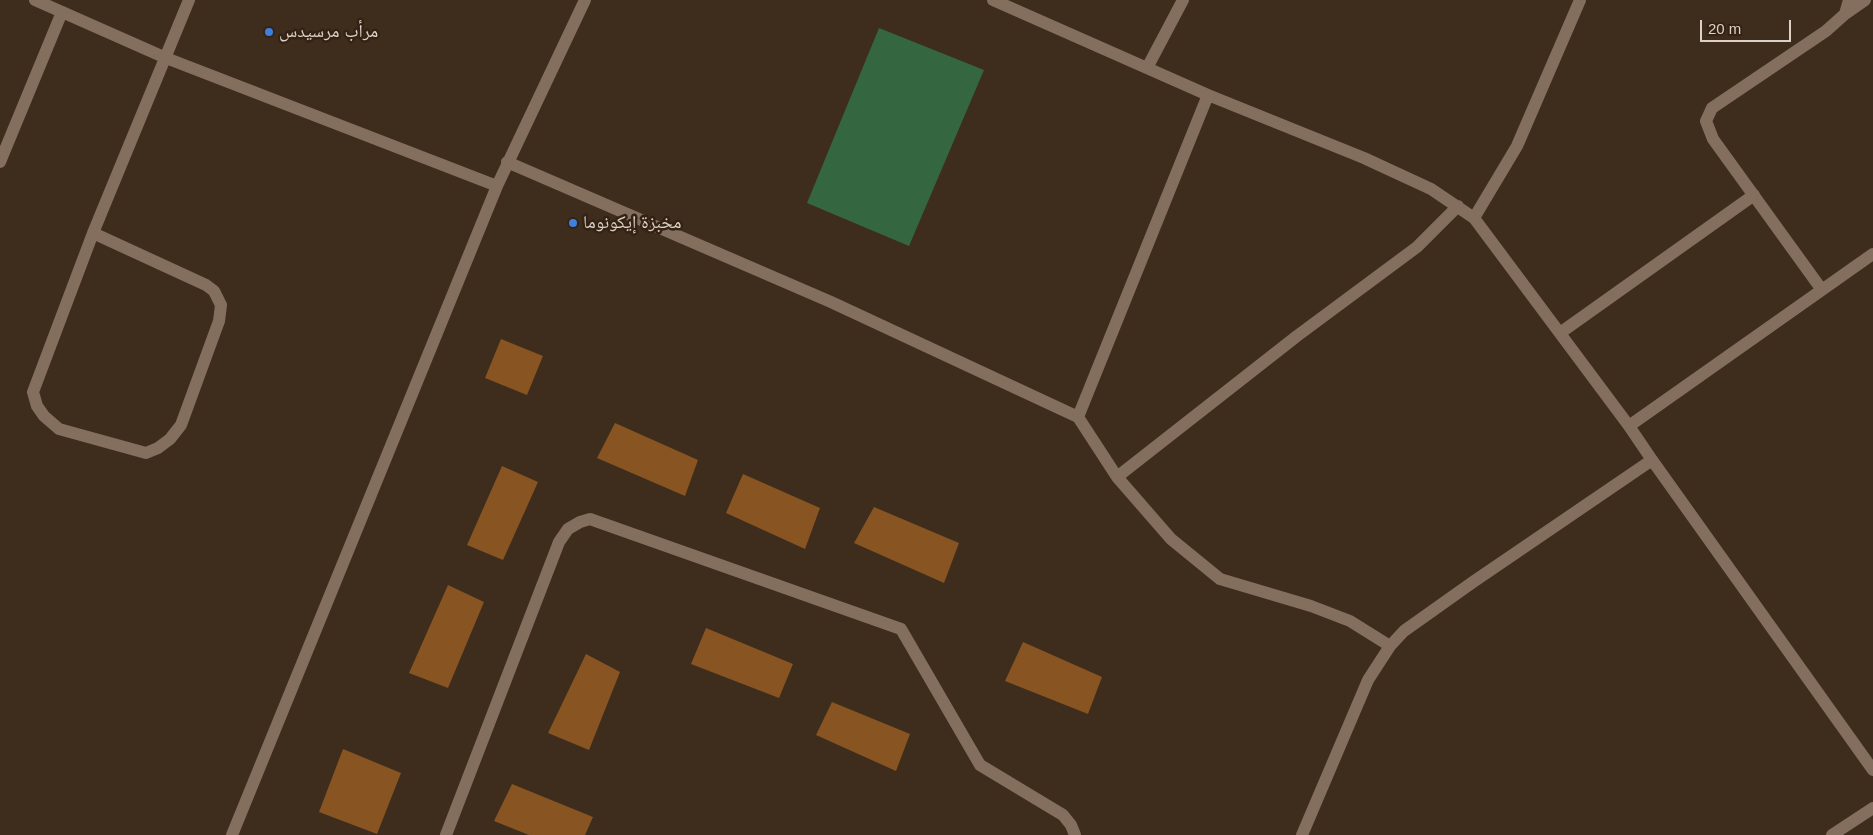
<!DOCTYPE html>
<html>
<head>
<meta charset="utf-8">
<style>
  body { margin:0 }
  #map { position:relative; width:1873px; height:835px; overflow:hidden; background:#3e2d1d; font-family:Arial,sans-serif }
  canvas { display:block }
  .scale { position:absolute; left:1700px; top:20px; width:91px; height:22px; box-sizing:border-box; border:2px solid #dcd1c7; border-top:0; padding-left:6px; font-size:15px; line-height:18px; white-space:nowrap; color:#dcd1c7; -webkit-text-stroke:4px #342314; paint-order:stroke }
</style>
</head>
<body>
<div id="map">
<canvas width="1873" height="835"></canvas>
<div class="scale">20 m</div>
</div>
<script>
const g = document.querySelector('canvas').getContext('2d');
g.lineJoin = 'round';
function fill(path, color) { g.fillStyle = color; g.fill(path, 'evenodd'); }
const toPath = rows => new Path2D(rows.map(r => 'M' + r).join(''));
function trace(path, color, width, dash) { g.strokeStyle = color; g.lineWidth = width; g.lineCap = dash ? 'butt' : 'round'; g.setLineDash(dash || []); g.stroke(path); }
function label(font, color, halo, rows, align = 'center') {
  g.font = font + ' Arial,"Noto Naskh Arabic",sans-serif'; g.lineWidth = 5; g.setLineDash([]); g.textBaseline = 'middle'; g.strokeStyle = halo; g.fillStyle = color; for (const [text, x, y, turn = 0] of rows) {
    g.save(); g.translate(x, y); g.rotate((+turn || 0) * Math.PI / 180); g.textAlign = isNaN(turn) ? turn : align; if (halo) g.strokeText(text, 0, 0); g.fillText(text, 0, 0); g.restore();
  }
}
fill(toPath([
  [879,28,984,70,909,246,807,203]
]), '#34673f');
fill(toPath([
  [501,339,543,356,527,395,485,378],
  [615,423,698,460,685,496,597,458],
  [502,466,538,482,503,560,467,545],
  [743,474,820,508,805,549,726,513],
  [874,507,959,543,944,583,854,543],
  [448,585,484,602,448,688,409,673],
  [706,628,793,664,779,698,691,664],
  [1023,642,1102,677,1088,714,1005,681],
  [586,654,620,672,589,750,548,733],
  [832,702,910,734,896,771,816,735],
  [343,749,401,773,377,834,319,812],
  [512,784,593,817,585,835,529,835,494,821]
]), '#875422');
trace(toPath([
  [35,0,166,58,497,186],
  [993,0,1208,95,1364,158,1431,189,1474,218,1629,426,1652,460,1873,770],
  [1845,14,1865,0],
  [1147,68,1183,0],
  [1208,95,1078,417,1117,477,1171,539,1220,579,1311,606,1350,621,1390,646],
  [0,162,62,12],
  [507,162,831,302,1078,417],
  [1474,218,1517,146,1580,0],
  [93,233,206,285,214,291,221,305,219,321,181,425,170,439,158,448,146,453,59,429,44,416,37,406,33,392,93,233,189,0],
  [1822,290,1713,139,1706,121,1712,108,1826,31,1845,14,1849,0],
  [1560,333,1754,195],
  [1629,426,1873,254],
  [1117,477,1297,336,1417,247,1458,206],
  [232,835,497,186,585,0],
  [446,835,559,542,568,529,580,522,590,519,901,629,980,765,1063,815,1071,825,1075,835],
  [1302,835,1368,680,1390,646,1404,631,1473,582,1652,460],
  [1832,835,1873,808]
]), '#846f5e', 12);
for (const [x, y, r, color] of [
  [269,32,5,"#3f7fe0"],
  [573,223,5,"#3f7fe0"]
]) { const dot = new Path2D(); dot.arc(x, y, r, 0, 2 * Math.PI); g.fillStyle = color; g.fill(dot); trace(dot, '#342314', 2); }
label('18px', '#dcd1c7', '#342314', [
  ["مرأب مرسيدس",279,32],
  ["مخبزة إيكونوما",583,223]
], 'left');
</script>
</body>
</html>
